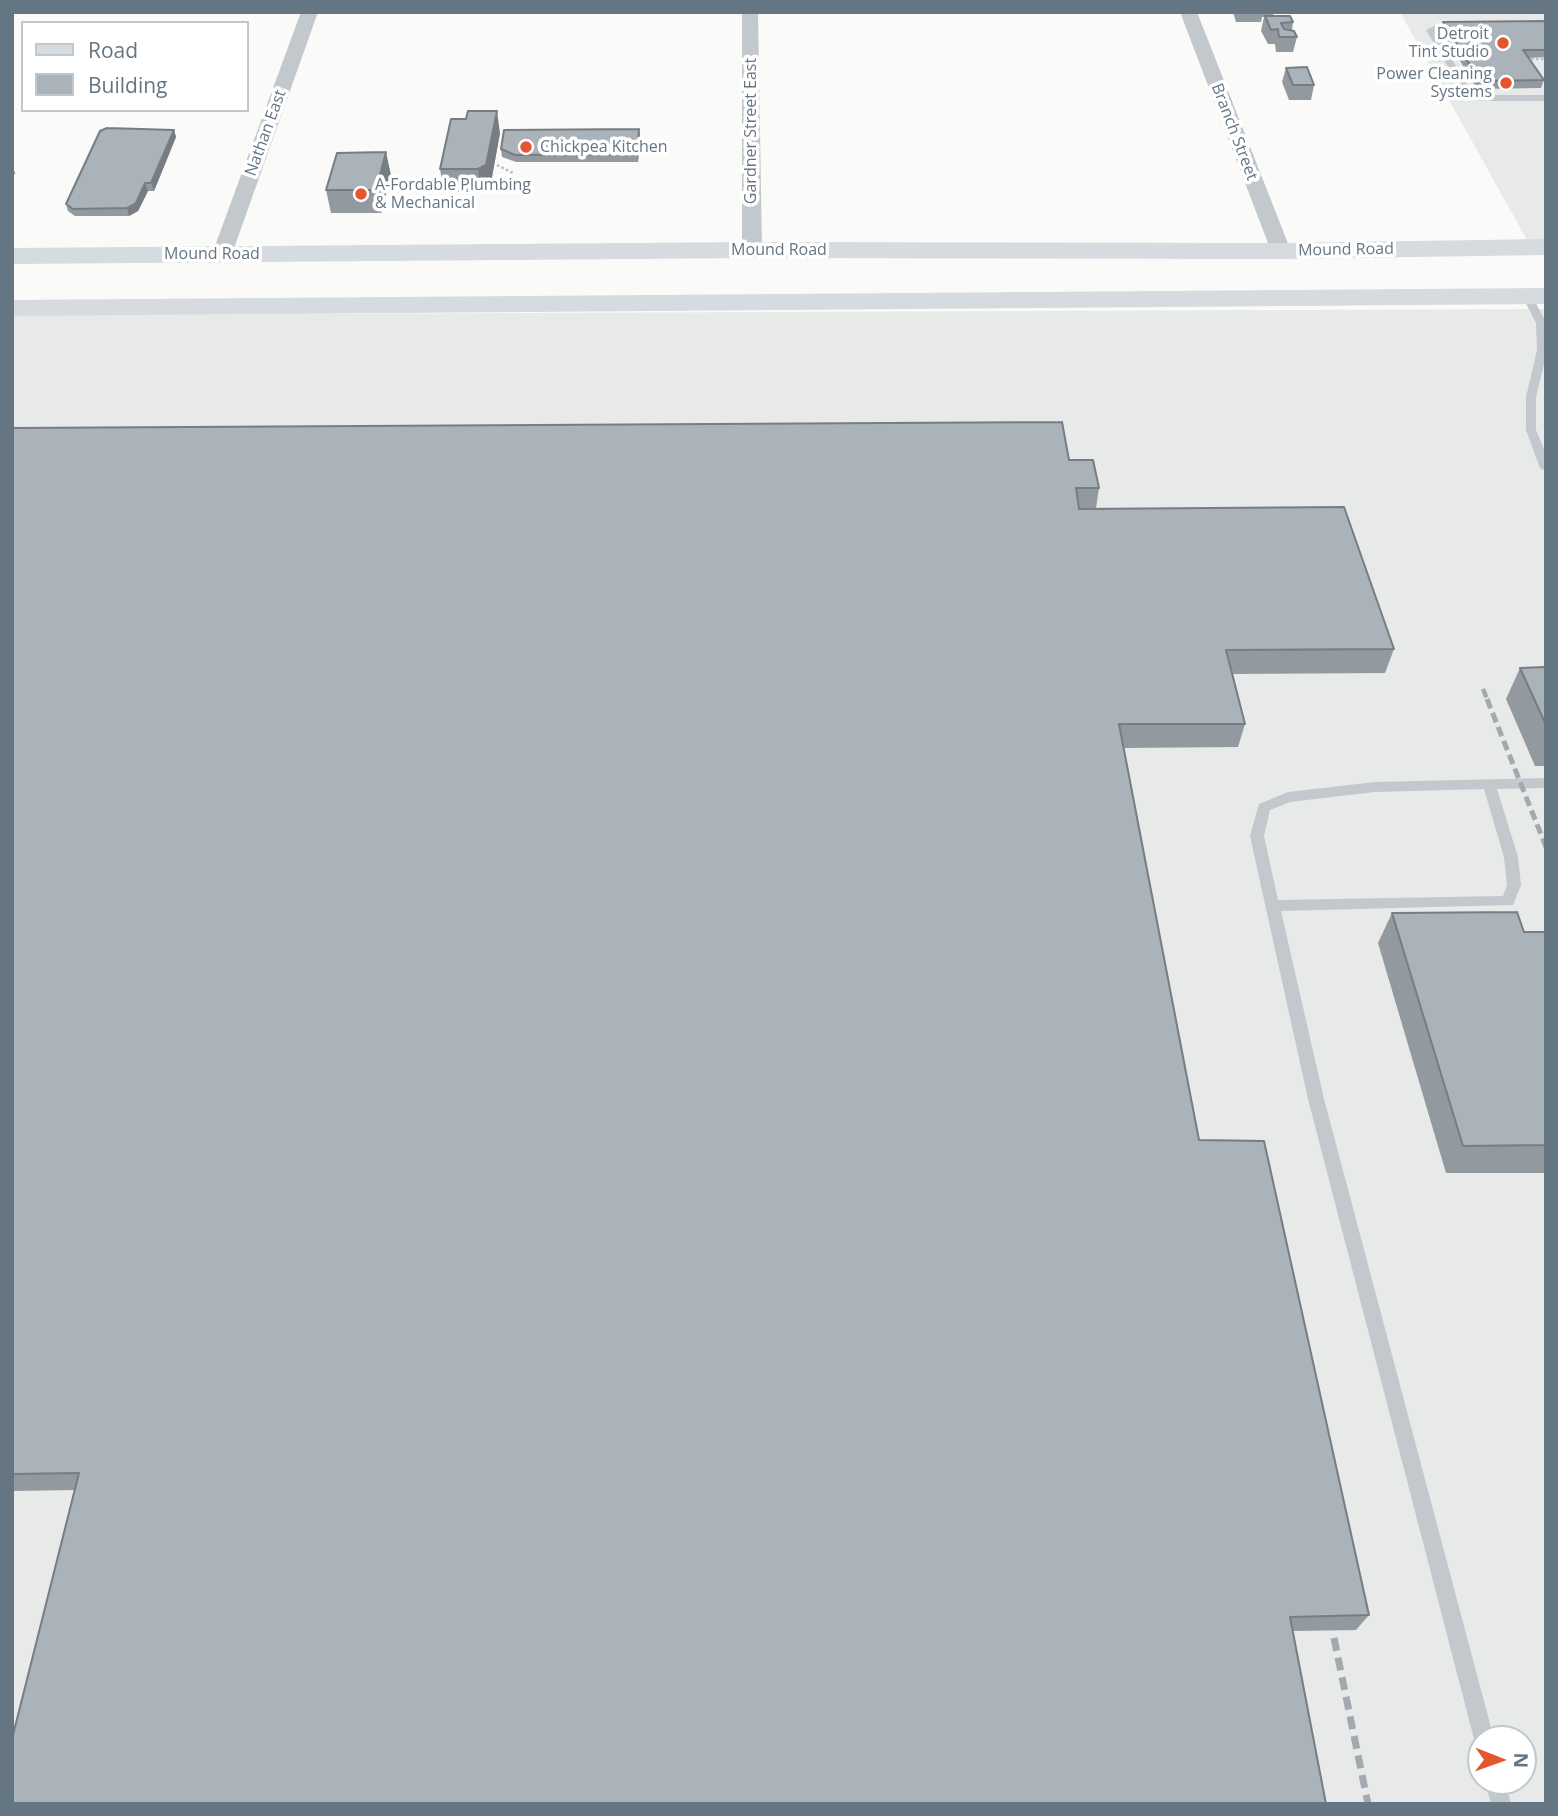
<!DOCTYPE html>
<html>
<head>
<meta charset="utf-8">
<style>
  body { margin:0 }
  #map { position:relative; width:1558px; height:1816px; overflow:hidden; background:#fafaf8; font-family:"Open Sans",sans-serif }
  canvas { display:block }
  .frame { position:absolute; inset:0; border:14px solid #657683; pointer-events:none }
  .legend { position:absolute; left:21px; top:21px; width:228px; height:91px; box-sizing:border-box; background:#fff; border:2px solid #c1c8cd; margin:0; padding:9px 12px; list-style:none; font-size:21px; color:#657683 }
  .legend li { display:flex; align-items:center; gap:14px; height:35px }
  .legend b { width:35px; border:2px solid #c1c8cd }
  .north { position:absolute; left:1467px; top:1725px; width:70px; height:70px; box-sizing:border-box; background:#fff; border:2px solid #c1c8cd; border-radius:50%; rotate:91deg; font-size:19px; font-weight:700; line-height:28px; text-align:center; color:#657683 }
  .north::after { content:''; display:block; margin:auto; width:24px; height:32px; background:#e4572e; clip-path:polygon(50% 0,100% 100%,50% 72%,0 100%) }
</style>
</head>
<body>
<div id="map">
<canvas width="1558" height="1816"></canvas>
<div class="frame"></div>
<ul class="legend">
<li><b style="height:9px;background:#d6dbdf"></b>Road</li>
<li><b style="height:19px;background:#aab3b9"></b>Building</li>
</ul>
<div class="north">N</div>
</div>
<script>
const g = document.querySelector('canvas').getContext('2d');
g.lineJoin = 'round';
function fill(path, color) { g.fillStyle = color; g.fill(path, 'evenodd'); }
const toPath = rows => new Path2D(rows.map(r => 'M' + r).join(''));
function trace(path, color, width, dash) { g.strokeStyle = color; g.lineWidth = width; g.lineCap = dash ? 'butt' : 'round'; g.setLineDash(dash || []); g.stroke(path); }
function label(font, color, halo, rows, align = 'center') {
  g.font = font + ' "Open Sans",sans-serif'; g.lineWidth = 7; g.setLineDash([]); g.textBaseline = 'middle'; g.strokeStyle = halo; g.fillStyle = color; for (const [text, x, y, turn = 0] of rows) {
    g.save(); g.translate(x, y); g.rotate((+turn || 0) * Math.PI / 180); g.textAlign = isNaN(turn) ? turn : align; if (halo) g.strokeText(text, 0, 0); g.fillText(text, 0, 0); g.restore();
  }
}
fill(toPath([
  [1400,12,1546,12,1546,240,1527,240],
  [1546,309,1546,1804,12,1804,12,315],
  [1481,1739,1523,1739,1523,1781,1481,1781]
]), '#e8e9e9');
trace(toPath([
  [1526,59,1546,59],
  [497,165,513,173]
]), '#bbbfc2', 2.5, [2.5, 2.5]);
fill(toPath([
  [1463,24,1463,28,1460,28,1435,31,1472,93,1478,95,1546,95,1546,101,1477,101,1466,97,1426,30,1436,25,1463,24],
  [1527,293,1532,296,1546,322,1546,356,1536,397,1536,430,1546,454,1546,471,1540,468,1526,430,1526,397,1537,350,1536,323,1522,296,1527,293],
  [1546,778,1546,788,1497,789,1518,857,1521,885,1513,905,1281,911,1324,1099,1494,1739,1481,1739,1481,1748,1477,1746,1474,1739,1308,1099,1250,836,1259,804,1288,792,1375,782,1546,778],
  [1484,789,1504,857,1507,885,1503,896,1278,900,1264,836,1270,810,1290,802,1375,792,1484,789],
  [1485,1781,1505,1781,1511,1804,1491,1804,1485,1781]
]), '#c3c8cc');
fill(toPath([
  [301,12,318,12,232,254,229,258,215,258,212,254,301,12],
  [742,12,758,12,762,250,759,254,752,256,745,254,742,250,742,12],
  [1180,12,1197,12,1291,251,1288,255,1281,257,1274,255,1271,251,1180,12]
]), '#c3c8cc');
fill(toPath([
  [1546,239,1546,255,1281,259,752,258,12,264,12,248,752,242,1281,243,1546,239],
  [1546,288,1546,304,12,316,12,300,1546,288]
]), '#d6dbdf');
trace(toPath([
  [1483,689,1488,701]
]), '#a2aab0', 4.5, [9, 4.5]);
trace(toPath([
  [1487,699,1546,847]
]), '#a2aab0', 5, [10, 5]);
trace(toPath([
  [1334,1638,1368,1804]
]), '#a2aab0', 7, [13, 7]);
fill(toPath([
  [1233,12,1274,12,1273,16,1293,22,1292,30,1297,37,1293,52,1276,52,1275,44,1268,44,1261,31,1264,17,1262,17,1261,22,1236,22],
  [1328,12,1367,12,1367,14,1328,14],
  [1546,21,1546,57,1528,58,1544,80,1541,88,1477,89,1441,29,1443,22],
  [1286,68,1314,85,1311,100,1289,100,1282,82],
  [174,130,176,137,154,191,148,191,138,211,129,216,75,216,68,211,66,204],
  [500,133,490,188,481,192,444,192,440,169],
  [640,137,638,162,516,162,502,157,501,149],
  [391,175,381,213,331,213,326,190],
  [12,428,1069,460,1099,488,1096,508,1394,649,1385,673,1233,674,1245,724,1238,747,1124,748,1199,1140,1369,1615,1356,1630,1293,1631,75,1490,12,1491],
  [1546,667,1546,766,1535,766,1506,699,1520,668],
  [1392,913,1524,932,1546,932,1546,1173,1446,1173,1378,943]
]), '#929a9f');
fill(toPath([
  [497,111,500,133,490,188,481,192,478,169],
  [639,129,640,137,638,162,637,154],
  [174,130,176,137,154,191,151,183],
  [386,152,391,175,381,213,376,190],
  [12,166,15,173,12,179],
  [145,183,148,191,138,211,129,216,127,208]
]), '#777d82');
const building = toPath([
  [1265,16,1290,16,1293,22,1281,23,1284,29,1294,31,1297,37,1279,37,1278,29,1271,30,1265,16],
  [1546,21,1546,50,1523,50,1544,80,1480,81,1443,22,1546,21],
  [1307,67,1314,85,1293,85,1286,68,1307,67],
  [468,111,497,111,486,165,478,169,440,169,451,119,466,119,468,111],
  [107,128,174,130,151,183,145,183,136,203,127,208,73,209,66,204,100,131,107,128],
  [639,129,637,154,515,155,501,149,504,130,639,129],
  [386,152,376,190,326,190,337,153,386,152],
  [1062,422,1069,460,1093,460,1099,488,1076,488,1079,509,1344,507,1394,649,1226,650,1245,724,1119,724,1199,1140,1264,1141,1369,1615,1290,1617,1326,1804,12,1804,12,1739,79,1473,12,1474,12,428,1062,422],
  [1546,667,1546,725,1520,668,1546,667],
  [1517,912,1524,932,1546,932,1546,1145,1463,1146,1392,913,1517,912]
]);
fill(building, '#aab3b9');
trace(building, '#777d82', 2);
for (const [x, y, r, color] of [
  [1503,43,7,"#e4572e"],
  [1506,83,7,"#e4572e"],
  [526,147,7,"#e4572e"],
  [361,194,7,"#e4572e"]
]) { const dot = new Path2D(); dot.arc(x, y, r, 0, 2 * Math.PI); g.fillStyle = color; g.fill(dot); trace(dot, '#fff', 2.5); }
label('16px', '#657683', '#fff', [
  ["Detroit",1489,34],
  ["Tint Studio",1489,52],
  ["Power Cleaning",1492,74],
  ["Systems",1492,92],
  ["Chickpea Kitchen",540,147,"left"],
  ["A-Fordable Plumbing",375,185,"left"],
  ["& Mechanical",375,203,"left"]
], 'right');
label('16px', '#657683', '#fff', [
  ["Gardner Street East",751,131,-90],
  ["Branch Street",1234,132,69],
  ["Nathan East",266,133,-70],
  ["Mound Road",779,250],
  ["Mound Road",1346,250,-1],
  ["Mound Road",212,254]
]);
</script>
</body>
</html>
